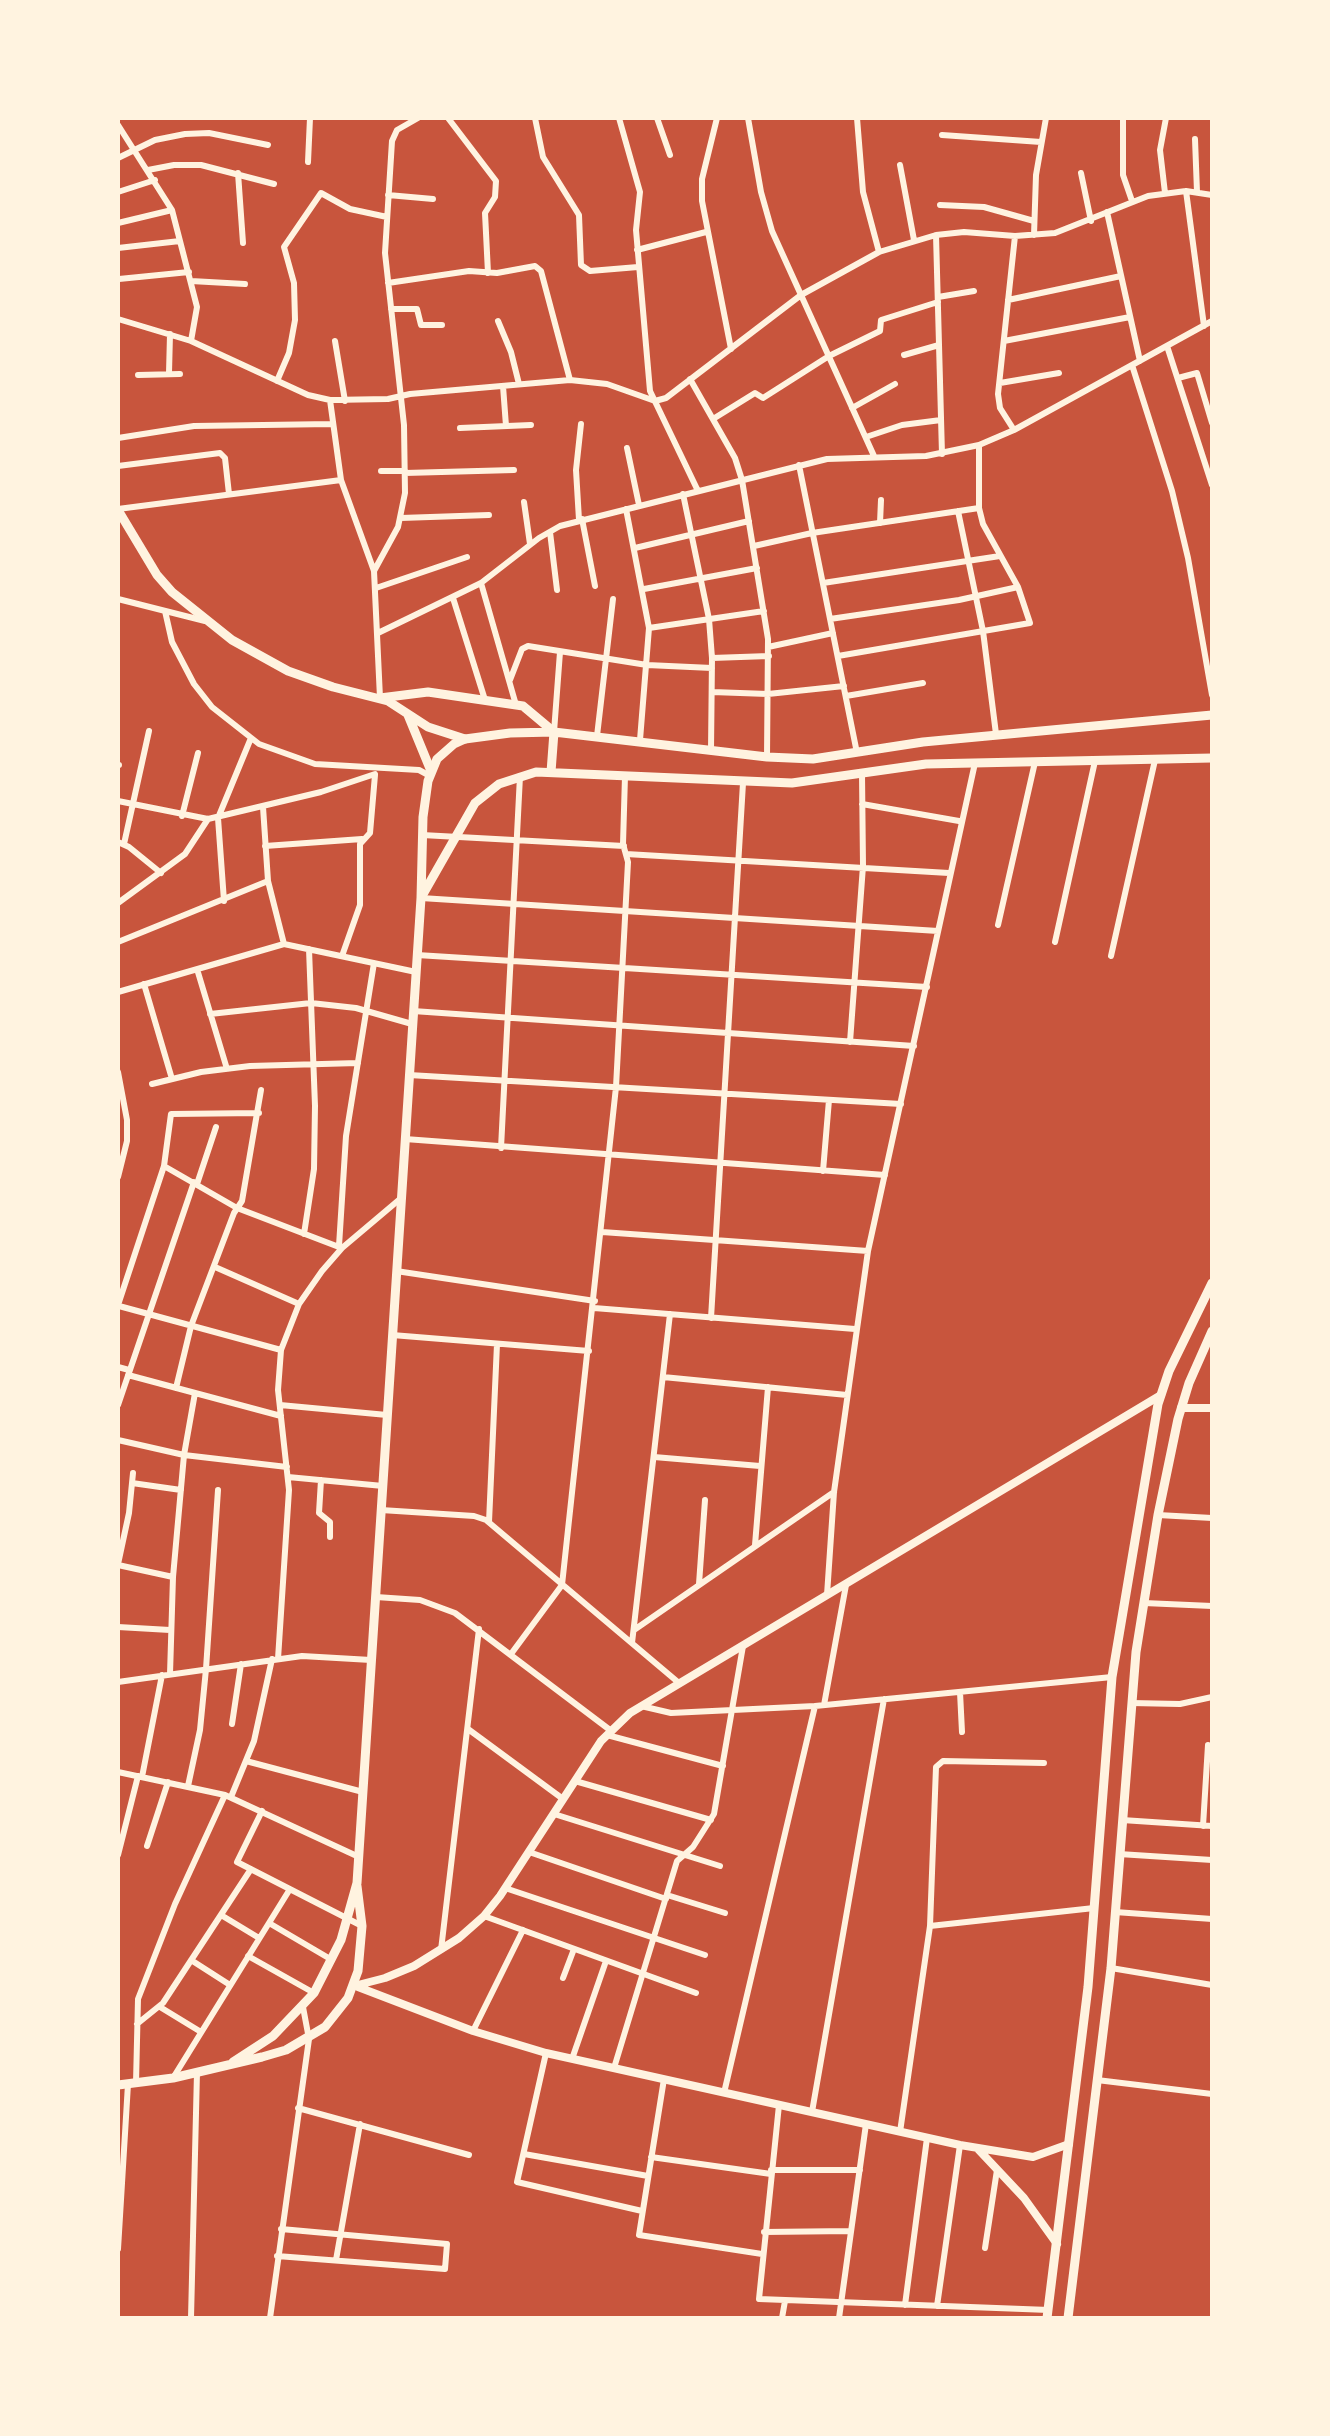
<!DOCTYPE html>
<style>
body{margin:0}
#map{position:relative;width:1330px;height:2436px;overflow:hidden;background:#c8553d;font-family:Mulish,sans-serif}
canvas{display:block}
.frame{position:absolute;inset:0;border:120px solid #fff3e0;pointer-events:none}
</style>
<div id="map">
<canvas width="1330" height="2436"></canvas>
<div class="frame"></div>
</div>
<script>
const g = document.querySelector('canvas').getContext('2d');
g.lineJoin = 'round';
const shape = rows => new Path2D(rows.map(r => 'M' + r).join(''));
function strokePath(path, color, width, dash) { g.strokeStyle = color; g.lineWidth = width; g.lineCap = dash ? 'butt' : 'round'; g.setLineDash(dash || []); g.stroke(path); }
const minor = shape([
 [448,118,496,181,495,197,485,213,488,273],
 [535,118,543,157,579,215,581,265,590,271,638,267],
 [619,118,640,192,636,230,650,391,698,491],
 [657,118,670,155],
 [717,118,702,179,702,201,731,349],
 [748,118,761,192,772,231,874,456],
 [857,118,863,192,879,252],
 [1123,118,1123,175,1132,201],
 [118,125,172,210,197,307,191,341],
 [942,135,1041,142],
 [1195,139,1197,192],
 [118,158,155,140,185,134,209,133,268,145],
 [308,162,310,118],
 [900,165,914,240],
 [148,170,174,165,201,165,274,184],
 [238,173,243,243],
 [1081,173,1091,221],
 [1186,191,1204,326],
 [118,192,155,180],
 [1165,193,1160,150,1166,118],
 [388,195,433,199],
 [940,205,984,207,1034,221],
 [1107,212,1140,361],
 [118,223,172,210],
 [936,235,942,454],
 [1034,235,1036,175,1046,118],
 [118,248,180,241],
 [637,250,706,232],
 [119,279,189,272],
 [191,281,245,284],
 [388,283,469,271,497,273,535,266,541,271,570,380],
 [938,297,974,291],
 [1008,300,1121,276],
 [391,309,417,309,421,325,442,325],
 [118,319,191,341,308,395,330,400,388,399,410,394,570,380,607,384,655,401,666,398,801,295,879,252,936,235,964,232,1015,236,1055,233,1148,196,1186,191,1212,195],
 [498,321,511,352,519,384],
 [335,341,345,401],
 [1004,341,1130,317],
 [1167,346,1212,485],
 [904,355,939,345],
 [1132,365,1172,491,1188,558,1212,695],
 [169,373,170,334],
 [138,375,180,374],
 [1178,378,1197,373,1212,423],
 [690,379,735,458,742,480,768,639,767,757],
 [277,381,289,353,295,320,294,283,284,247,321,193,350,209,387,217],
 [1000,383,1059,373],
 [503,386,506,426],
 [330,400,341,480,374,571,380,698],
 [852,408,895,384],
 [713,419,755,393,763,398,829,356,880,331,881,320,938,302],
 [460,428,531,425],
 [1014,430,1000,408,998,394,1015,236],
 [866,437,902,425,941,420],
 [118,438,194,426,332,424],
 [627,448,639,505],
 [799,465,857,753],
 [118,466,220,453,225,458,229,494],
 [381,471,405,471],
 [405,473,514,470],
 [683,494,709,619,712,658,711,750],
 [524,502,530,544],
 [118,509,341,480],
 [626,509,649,628,640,740],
 [958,511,983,631,996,734],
 [401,518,489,515],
 [582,519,595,586],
 [579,520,576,470,581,424],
 [880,523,881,500],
 [550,532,557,590],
 [754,546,812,533,979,508],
 [635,548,749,521],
 [374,571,398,527,405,493,404,425,385,253,392,141,397,130,418,118],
 [481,583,516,705],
 [823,583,1000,556],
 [376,588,467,557],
 [644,589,757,568],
 [453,598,485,700],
 [118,599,205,621],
 [165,611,172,642,194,684,212,707,259,744,315,764,419,770,430,776],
 [830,619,959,600,1018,587],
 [649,628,764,611],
 [378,633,481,583,539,538,560,526,827,459,926,456,979,445,1014,430,1212,321],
 [768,647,833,633],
 [838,656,1030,623,1018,587,983,524,979,508,979,445],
 [712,658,769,656],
 [510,680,522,649,528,646,647,665,712,668],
 [712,692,768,694,844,686],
 [846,696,923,683],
 [554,732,560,652],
 [597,736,613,599],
 [118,765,119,765],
 [118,801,208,819,321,792,375,774],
 [862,804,959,821],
 [263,807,268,881,284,944],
 [182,816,198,753],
 [422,835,624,846],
 [118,842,129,847,161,873],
 [124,844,149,731],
 [265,846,362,839],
 [626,854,949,873],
 [421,898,938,931],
 [224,901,218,818,251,738],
 [118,903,185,854,208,819],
 [998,925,1035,762],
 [118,942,268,881],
 [1055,942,1095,761],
 [417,955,927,987],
 [342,956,360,905,360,844,370,833,375,775],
 [1111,956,1155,760],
 [197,969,227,1069],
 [144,984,172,1079],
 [118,992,284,944,416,972],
 [413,1011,914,1046],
 [210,1014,311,1003,356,1008,412,1024],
 [850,1042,863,866,862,774],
 [118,1072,127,1120,127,1141,118,1177],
 [409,1075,901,1104],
 [152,1084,201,1072,250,1066,358,1063],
 [405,1139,885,1175],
 [501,1148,520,776],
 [164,1166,237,1208,339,1247],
 [823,1171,829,1100],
 [197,1184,216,1127],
 [602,1232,868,1251],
 [304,1234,314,1169,315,1106,309,949],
 [339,1246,346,1136,374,963],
 [215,1267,299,1304],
 [396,1271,595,1301],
 [118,1305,164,1166,171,1114,259,1113],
 [119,1306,281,1350],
 [594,1308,855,1329],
 [711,1318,743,783],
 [392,1335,589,1351],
 [118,1367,129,1370],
 [128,1375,281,1416],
 [663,1377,847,1395],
 [176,1388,191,1326,234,1213,242,1201,261,1090],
 [118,1405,194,1182],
 [280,1405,387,1415],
 [118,1440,184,1455,287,1467],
 [654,1457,760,1466],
 [288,1477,383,1486],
 [321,1480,319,1513,330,1522,330,1537],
 [132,1483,181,1490],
 [381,1510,474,1516,486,1520,679,1683],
 [1158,1515,1212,1518],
 [489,1522,497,1344],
 [755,1545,768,1387],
 [118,1564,129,1513,133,1473],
 [118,1565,173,1577],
 [699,1584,705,1500],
 [827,1595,834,1492,868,1251,975,763],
 [376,1597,420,1600,455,1613,610,1730],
 [1144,1603,1212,1606],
 [118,1627,170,1630],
 [634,1630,834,1492],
 [632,1643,670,1314],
 [511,1654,562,1585,616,1087,628,862,623,844,625,776],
 [278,1659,289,1490,278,1390,281,1350,299,1304,322,1271,342,1248,400,1199],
 [170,1674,173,1577,184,1455,195,1393],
 [118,1682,302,1656,371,1660],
 [960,1692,962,1732],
 [1131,1703,1180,1704,1212,1697],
 [824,1705,846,1585],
 [641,1706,671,1713,815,1706,1112,1677],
 [232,1724,241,1664],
 [468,1729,563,1799],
 [607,1735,723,1766],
 [246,1761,363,1792],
 [118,1772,225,1795,359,1857],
 [142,1777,162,1675],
 [575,1781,711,1820],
 [188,1786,200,1730,206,1669,218,1490],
 [231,1797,254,1741,272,1659],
 [262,1811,237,1862,362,1926],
 [554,1814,720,1866],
 [1122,1820,1212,1826],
 [1203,1826,1208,1745],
 [147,1846,168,1782],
 [529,1852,666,1899],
 [1119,1854,1212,1860],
 [118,1855,138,1776],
 [505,1888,705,1955],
 [667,1895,725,1913],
 [1115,1912,1212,1919],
 [221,1915,259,1938],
 [484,1916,696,1993],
 [269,1923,332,1960],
 [930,1926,1094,1908],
 [441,1950,479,1629],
 [248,1956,314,1993],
 [191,1960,230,1985],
 [1111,1968,1212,1985],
 [563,1978,574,1949],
 [160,2007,201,2032],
 [137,2024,163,2003,251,1869],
 [473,2031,523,1930],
 [546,2053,517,2182,642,2211],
 [572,2059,606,1961],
 [614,2068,677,1861,693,1847,714,1814,743,1646],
 [173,2078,290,1889],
 [664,2079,639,2235,762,2254],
 [1097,2080,1212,2094],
 [136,2083,138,1999,175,1904,225,1795],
 [724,2093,815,1706],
 [779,2105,759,2299,1049,2310],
 [298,2108,469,2155],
 [812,2112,884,1699],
 [900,2132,930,1926,936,1767,943,1761,1044,1763],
 [524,2154,648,2176],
 [651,2157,771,2174],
 [771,2170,860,2170],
 [764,2232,851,2231],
 [985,2248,997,2170],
 [118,2249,128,2084],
 [277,2256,445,2269,447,2244,281,2229],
 [336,2260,360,2124],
 [905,2305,927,2138],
 [937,2306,960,2145],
 [191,2318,197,2072],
 [270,2318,309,2039,303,2007],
 [782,2318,785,2301],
 [839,2318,866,2124]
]);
const tertiary = shape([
 [1181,1408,1212,1408],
 [354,1986,385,1978,414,1966,459,1938,484,1916,500,1896,601,1741,630,1713,1161,1395],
 [358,1987,473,2031,546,2053,960,2145,1033,2157,1069,2144],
 [977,2148,1024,2198,1057,2244]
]);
const secondary = shape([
 [118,510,157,575,172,592,232,640,288,671,333,687,388,701,428,727,465,739],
 [408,715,431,771],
 [1047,2318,1088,1987,1112,1677,1158,1404,1169,1371,1212,1283],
 [1068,2318,1111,1968,1136,1652,1158,1515,1178,1419,1189,1383,1212,1331]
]);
const primary = shape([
 [380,698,428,692,523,706,554,732,551,772],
 [422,896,475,803,499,784,536,772,792,783,926,764,1212,758],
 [233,2062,273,2036,314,1993,341,1940,357,1883,421,898,423,817,428,781,437,759,454,744,465,739,510,733,554,732,767,757,813,759,923,742,1212,715],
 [118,2085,173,2078,262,2057,286,2050,325,2027,348,1998,358,1971,362,1926,357,1886]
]);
strokePath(minor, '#fff3e0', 6);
strokePath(tertiary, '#fff3e0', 8);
strokePath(secondary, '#fff3e0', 9);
strokePath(primary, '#fff3e0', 9);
</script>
